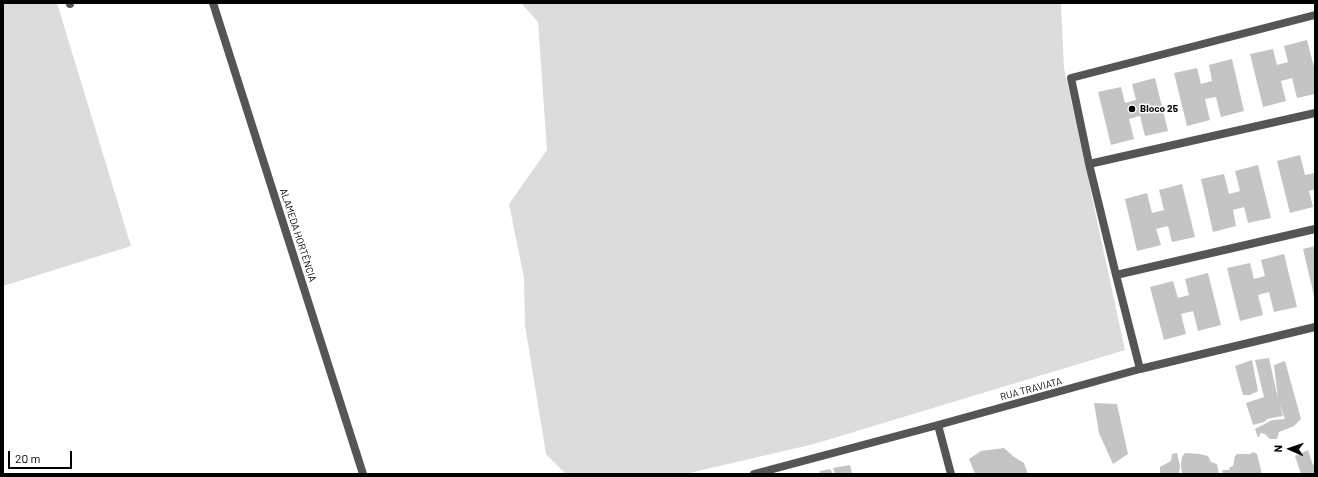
<!DOCTYPE html>
<meta charset="utf-8">
<style>
body{margin:0}
#map{position:relative;width:1318px;height:477px;overflow:hidden;background:#fff;font-family:Barlow,sans-serif}
canvas{display:block}
.frame{position:absolute;inset:0;border:4px solid #000;pointer-events:none}
.north{position:absolute;left:1270px;top:429px;width:40px;height:40px;-webkit-text-stroke:3px #fff;paint-order:stroke;rotate:272deg;font-size:11px;font-weight:700;line-height:16px;text-align:center;color:#000}
.north::after{content:'';display:block;margin:auto;width:14px;height:18px;background:#000;clip-path:polygon(50% 0,100% 100%,50% 72%,0 100%)}
.scale{position:absolute;left:8px;top:451px;width:64px;height:18px;box-sizing:border-box;border:2px solid #000;border-top:0;padding-left:5px;font-size:12px;line-height:14px;white-space:nowrap;color:#000;-webkit-text-stroke:3px #fff;paint-order:stroke}
</style>
<div id="map">
<canvas width="1318" height="477"></canvas>
<div class="frame"></div>
<div class="north">N</div>
<div class="scale">20 m</div>
</div>
<script>
const g = document.querySelector('canvas').getContext('2d');
g.lineJoin = 'round';
function fillPath(path, color) { g.fillStyle = color; g.fill(path, 'evenodd'); }
const shape = rows => new Path2D(rows.map(r => 'M' + r).join(''));
function strokePath(path, color, width, dash) { g.strokeStyle = color; g.lineWidth = width; g.lineCap = dash ? 'butt' : 'round'; g.setLineDash(dash || []); g.stroke(path); }
function label(font, color, halo, rows, align = 'center') {
  g.font = font + ' Barlow,sans-serif'; g.lineWidth = 3; g.setLineDash([]); g.textBaseline = 'middle'; g.strokeStyle = halo; g.fillStyle = color; for (const [text, x, y, turn = 0] of rows) {
    g.save(); g.translate(x, y); g.rotate((+turn || 0) * Math.PI / 180); g.textAlign = isNaN(turn) ? turn : align; if (halo) g.strokeText(text, 0, 0); g.fillText(text, 0, 0); g.restore();
  }
}
const green = shape([
 [3,3,57,3,131,246,3,286],
 [521,3,1061,3,1064,68,1125,350,814,444,685,474,566,474,546,454,525,325,524,278,509,204,547,150,538,22]
]);
const building = shape([
 [1307,40,1315,71,1315,94,1297,98,1292,78,1281,81,1286,101,1263,107,1250,54,1273,49,1277,65,1288,62,1284,46],
 [1232,59,1244,111,1221,117,1216,97,1205,99,1210,120,1187,126,1174,73,1197,68,1201,84,1212,81,1209,65],
 [1155,78,1168,131,1145,136,1140,116,1129,119,1134,139,1111,145,1098,92,1121,87,1125,103,1136,100,1132,84],
 [1300,155,1305,175,1315,173,1315,189,1309,191,1313,207,1290,213,1277,161],
 [1258,165,1271,218,1248,223,1244,207,1233,210,1236,226,1213,232,1201,179,1224,174,1229,194,1240,191,1235,171],
 [1182,184,1195,237,1172,242,1168,226,1156,229,1161,245,1137,251,1125,199,1147,193,1152,213,1164,210,1159,190],
 [1315,246,1315,296,1314,296,1303,249],
 [1284,254,1297,307,1274,312,1269,292,1258,295,1263,315,1240,321,1227,268,1250,263,1254,279,1265,276,1261,260],
 [1208,273,1221,325,1198,331,1193,311,1181,314,1186,334,1164,340,1150,287,1173,281,1178,298,1189,295,1185,279],
 [1269,358,1278,399,1274,365,1285,361,1301,419,1294,426,1279,432,1277,439,1270,439,1265,434,1261,433,1258,438,1255,429,1272,420,1285,419,1279,403,1283,416,1267,419,1264,422,1253,425,1246,403,1264,397,1255,360],
 [1252,360,1258,391,1250,395,1243,395,1235,366],
 [1094,403,1117,404,1128,454,1113,464,1099,433],
 [1004,448,1014,457,1024,463,1028,474,975,474,969,459,981,451],
 [1308,450,1313,465,1315,464,1315,474,1301,474,1295,456],
 [1253,452,1257,454,1262,474,1223,474,1222,470,1229,470,1230,467,1233,466,1235,456,1237,454,1250,454],
 [1177,453,1180,466,1179,474,1160,474,1160,467,1171,461,1172,454],
 [1185,453,1200,454,1208,456,1211,462,1217,464,1219,474,1182,474,1181,466,1182,457],
 [850,465,852,474,835,474,833,468],
 [830,469,833,474,819,474,820,471]
]);
const minor = shape([
 [70,3,70,4],
 [213,3,363,474],
 [1089,164,1315,113],
 [1116,275,1315,229],
 [1140,369,1116,275,1089,164,1071,78,1315,15],
 [938,425,951,474],
 [754,474,938,425,1140,369,1315,327]
]);
const markers = [
 [1132,109,4,"#000"]
];
const poiNames = [
 ["Bloco 25",1140,109]
];
const streetNames = [
 ["ALAMEDA HORTÊNCIA",298,235,72],
 ["RUA TRAVIATA",1031,389,-15]
];
fillPath(green, '#dcdcdc');
fillPath(building, '#c4c4c4');
strokePath(minor, '#555', 8);
for (const [x, y, r, color] of markers) { const dot = new Path2D(); dot.arc(x, y, r, 0, 2 * Math.PI); g.fillStyle = color; g.fill(dot); strokePath(dot, '#fff', 1.5); }
label('bold 10px', '#000', '#fff', poiNames, 'left');
label('10px', '#000', '#fff', streetNames);
</script>
